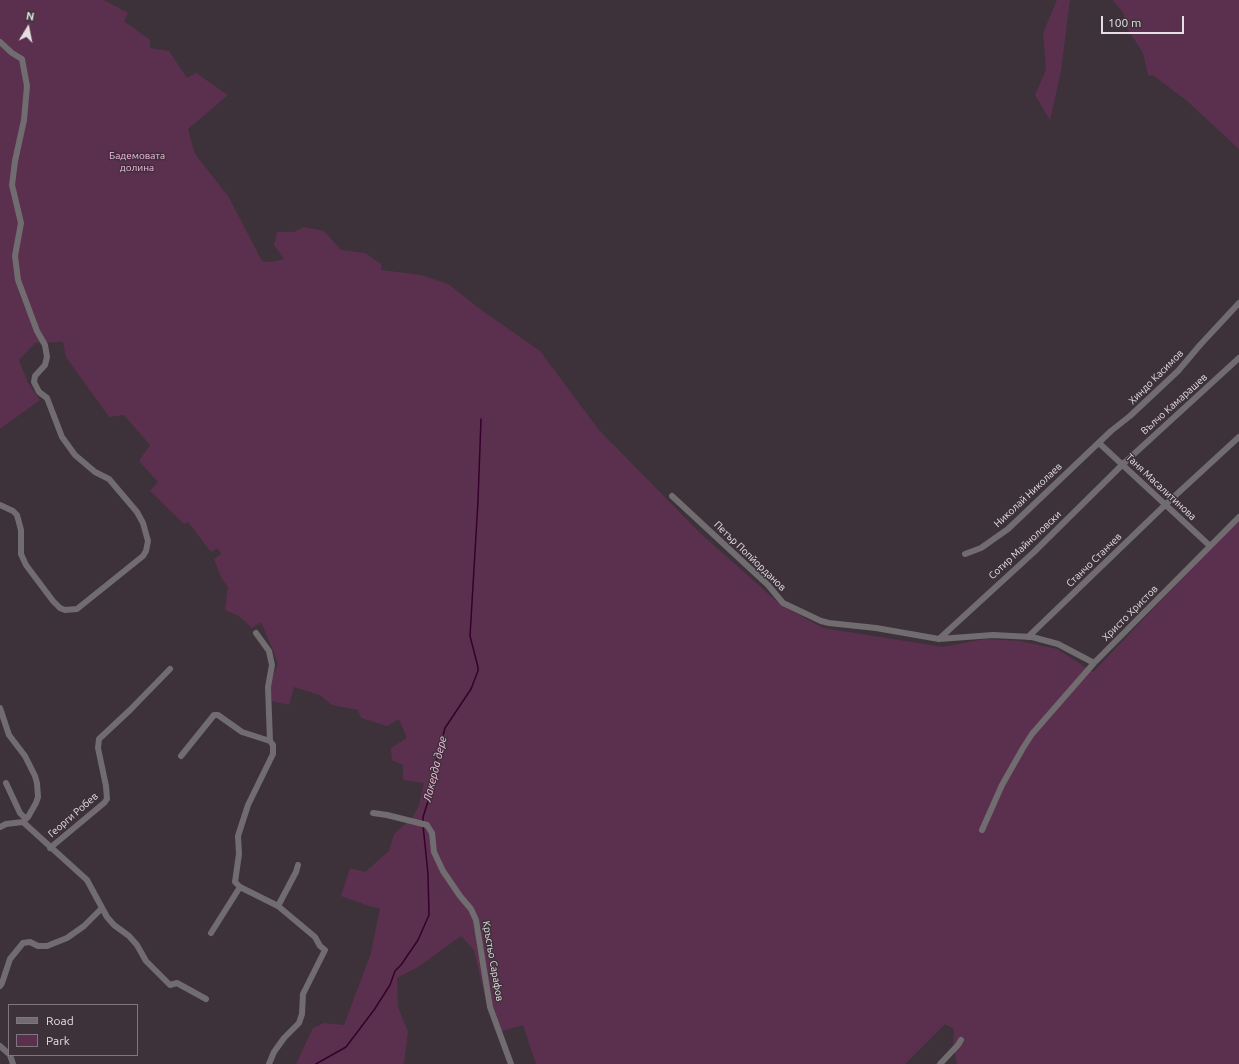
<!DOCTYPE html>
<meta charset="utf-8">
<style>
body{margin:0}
#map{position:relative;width:1239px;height:1064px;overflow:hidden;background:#3d3239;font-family:Ubuntu,sans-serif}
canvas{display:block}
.legend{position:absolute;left:8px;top:1004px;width:130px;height:52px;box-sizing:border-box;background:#3d3239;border:1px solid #80777d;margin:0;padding:5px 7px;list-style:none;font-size:12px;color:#e5dee3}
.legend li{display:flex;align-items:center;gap:8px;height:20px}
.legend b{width:20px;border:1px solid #80777d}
.north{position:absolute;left:8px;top:8px;width:40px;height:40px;-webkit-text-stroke:3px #3d3239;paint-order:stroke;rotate:10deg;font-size:11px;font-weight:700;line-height:16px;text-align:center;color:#e5dee3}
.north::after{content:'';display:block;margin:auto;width:14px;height:18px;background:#e5dee3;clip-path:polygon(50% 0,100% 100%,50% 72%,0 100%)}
.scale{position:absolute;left:1101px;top:16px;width:83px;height:18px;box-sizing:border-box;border:2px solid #e5dee3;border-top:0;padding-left:5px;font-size:12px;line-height:14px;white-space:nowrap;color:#e5dee3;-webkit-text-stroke:3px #3d3239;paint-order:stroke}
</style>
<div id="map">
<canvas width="1239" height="1064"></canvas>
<ul class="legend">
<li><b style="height:5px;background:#716c6f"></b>Road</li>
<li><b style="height:11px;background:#5b304f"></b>Park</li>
</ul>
<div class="north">N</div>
<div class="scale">100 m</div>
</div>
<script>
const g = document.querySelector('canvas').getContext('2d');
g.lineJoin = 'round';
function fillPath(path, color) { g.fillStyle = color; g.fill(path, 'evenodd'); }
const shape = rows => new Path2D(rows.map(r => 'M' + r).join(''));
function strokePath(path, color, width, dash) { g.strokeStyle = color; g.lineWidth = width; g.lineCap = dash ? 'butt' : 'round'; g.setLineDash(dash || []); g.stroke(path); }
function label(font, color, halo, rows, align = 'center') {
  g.font = font + ' Ubuntu,sans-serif'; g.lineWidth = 3; g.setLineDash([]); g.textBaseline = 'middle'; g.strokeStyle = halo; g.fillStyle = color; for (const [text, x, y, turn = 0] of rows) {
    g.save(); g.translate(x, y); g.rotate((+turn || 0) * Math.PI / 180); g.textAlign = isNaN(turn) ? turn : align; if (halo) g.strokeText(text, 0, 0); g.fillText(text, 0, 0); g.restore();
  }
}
const green = shape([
 [0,0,104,0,128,13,124,21,150,40,150,48,169,51,187,78,196,73,228,95,188,129,195,154,228,196,262,261,272,262,284,259,274,245,277,232,294,232,304,227,324,231,341,250,365,253,381,264,381,270,421,275,448,284,480,309,540,351,599,430,700,533,781,605,823,628,943,647,985,639,1020,641,1057,649,1093,672,1239,519,1239,1064,957,1064,953,1046,954,1029,945,1024,905,1064,536,1064,523,1025,496,1033,485,997,474,950,461,936,418,967,397,978,398,1007,408,1032,404,1064,296,1064,313,1028,324,1023,344,1025,371,953,380,908,372,907,341,896,350,868,365,872,389,851,394,834,413,817,419,805,424,783,403,780,403,765,392,760,391,748,407,738,399,719,387,726,361,718,358,710,332,705,320,695,294,687,289,705,272,701,270,684,278,664,272,648,261,622,252,628,239,616,225,610,228,587,221,577,214,559,221,554,218,548,211,552,188,522,184,524,150,491,158,482,139,461,150,445,124,415,109,417,66,357,63,342,35,343,19,360,28,383,40,400,0,429],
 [1057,0,1070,0,1061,71,1050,120,1035,95,1046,70,1043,33],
 [1113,0,1239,0,1239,149,1186,100,1154,76,1148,75,1143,53,1125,25,1124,14]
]);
const stream = shape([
 [423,822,423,817,431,792,435,765,445,728,471,689,478,671,478,667,470,636,478,501,481,419],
 [316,1064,346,1047,374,1010,390,985,395,971,401,965,418,940,429,915,428,874,423,825]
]);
const street = shape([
 [0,42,12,53,22,59,27,86,24,120,15,161,12,185,21,223,15,256,18,280,37,331,45,345,47,357,45,365,35,376,34,382,39,392,47,398,62,437,75,455,95,472,109,479,137,512,143,523,148,541,146,551,143,556,77,609,65,610,60,608,53,601,26,565,21,554,21,530,17,515,13,511,0,505],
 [1099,443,1210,546],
 [672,496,768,585,783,603,821,621,829,623,876,628,939,639,993,635,1032,637,1058,644,1094,663],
 [965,554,981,548,1008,529,1111,431,1130,416,1178,371,1200,345,1239,303],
 [256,633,269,651,272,665,268,687,270,741,273,745,273,754,248,805,238,836,239,854,235,882,240,887,278,906,315,937,320,946,325,950,303,994,302,1014,299,1023,284,1038,274,1052,269,1064],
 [1028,637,1165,505,1239,437],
 [939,639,1034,552,1122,465,1239,358],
 [0,708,9,735,25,756,35,776,37,783,38,797,36,803,28,817,23,822,87,880,107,917,114,925,129,936,137,945,146,961,170,985,177,983,206,999],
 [181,756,214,715,218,715,242,732,270,741],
 [6,783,20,813,26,819],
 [373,813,387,815,427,825,432,833,434,852,443,871,460,896,471,909,476,920,490,1007,511,1064],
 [0,827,6,824,23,822],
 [982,830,1002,785,1023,748,1032,734,1094,663,1239,517],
 [50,848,104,803,107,799,106,786,98,748,99,739,130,710,170,669],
 [278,906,296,872,298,865],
 [211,933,240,887],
 [0,986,2,983,10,959,23,943,30,942,38,946,47,946,67,938,84,926,102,908],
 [0,1046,9,1054],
 [10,1055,13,1064],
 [940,1064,958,1045,961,1040]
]);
const parkNames = [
 ["Бадемовата",137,156],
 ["долина",137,168]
];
const streetNames = [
 ["Хиндо Касимов",1156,377,-45],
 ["Вълчо Камарашев",1174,404,-42],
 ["Таня Масалитинова",1161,487,43],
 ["Николай Николаев",1028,495,-43],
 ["Сотир Майноловски",1025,545,-43],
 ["Петър Попйорданов",750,556,44],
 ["Станчо Станчев",1094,560,-44],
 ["Христо Христов",1130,613,-45],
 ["Георги Робев",73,815,-41],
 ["Кръстьо Сарафов",493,961,80]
];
const waterNames = [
 ["Лакерда дере",435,769,-76]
];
fillPath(green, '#5b304f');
strokePath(stream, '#36002a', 1.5);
strokePath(street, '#716c6f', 6);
label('10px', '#fbbce7', '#3d3239', parkNames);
label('10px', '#e5dee3', '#3d3239', streetNames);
label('italic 11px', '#f8b9e4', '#3d3239', waterNames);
</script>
